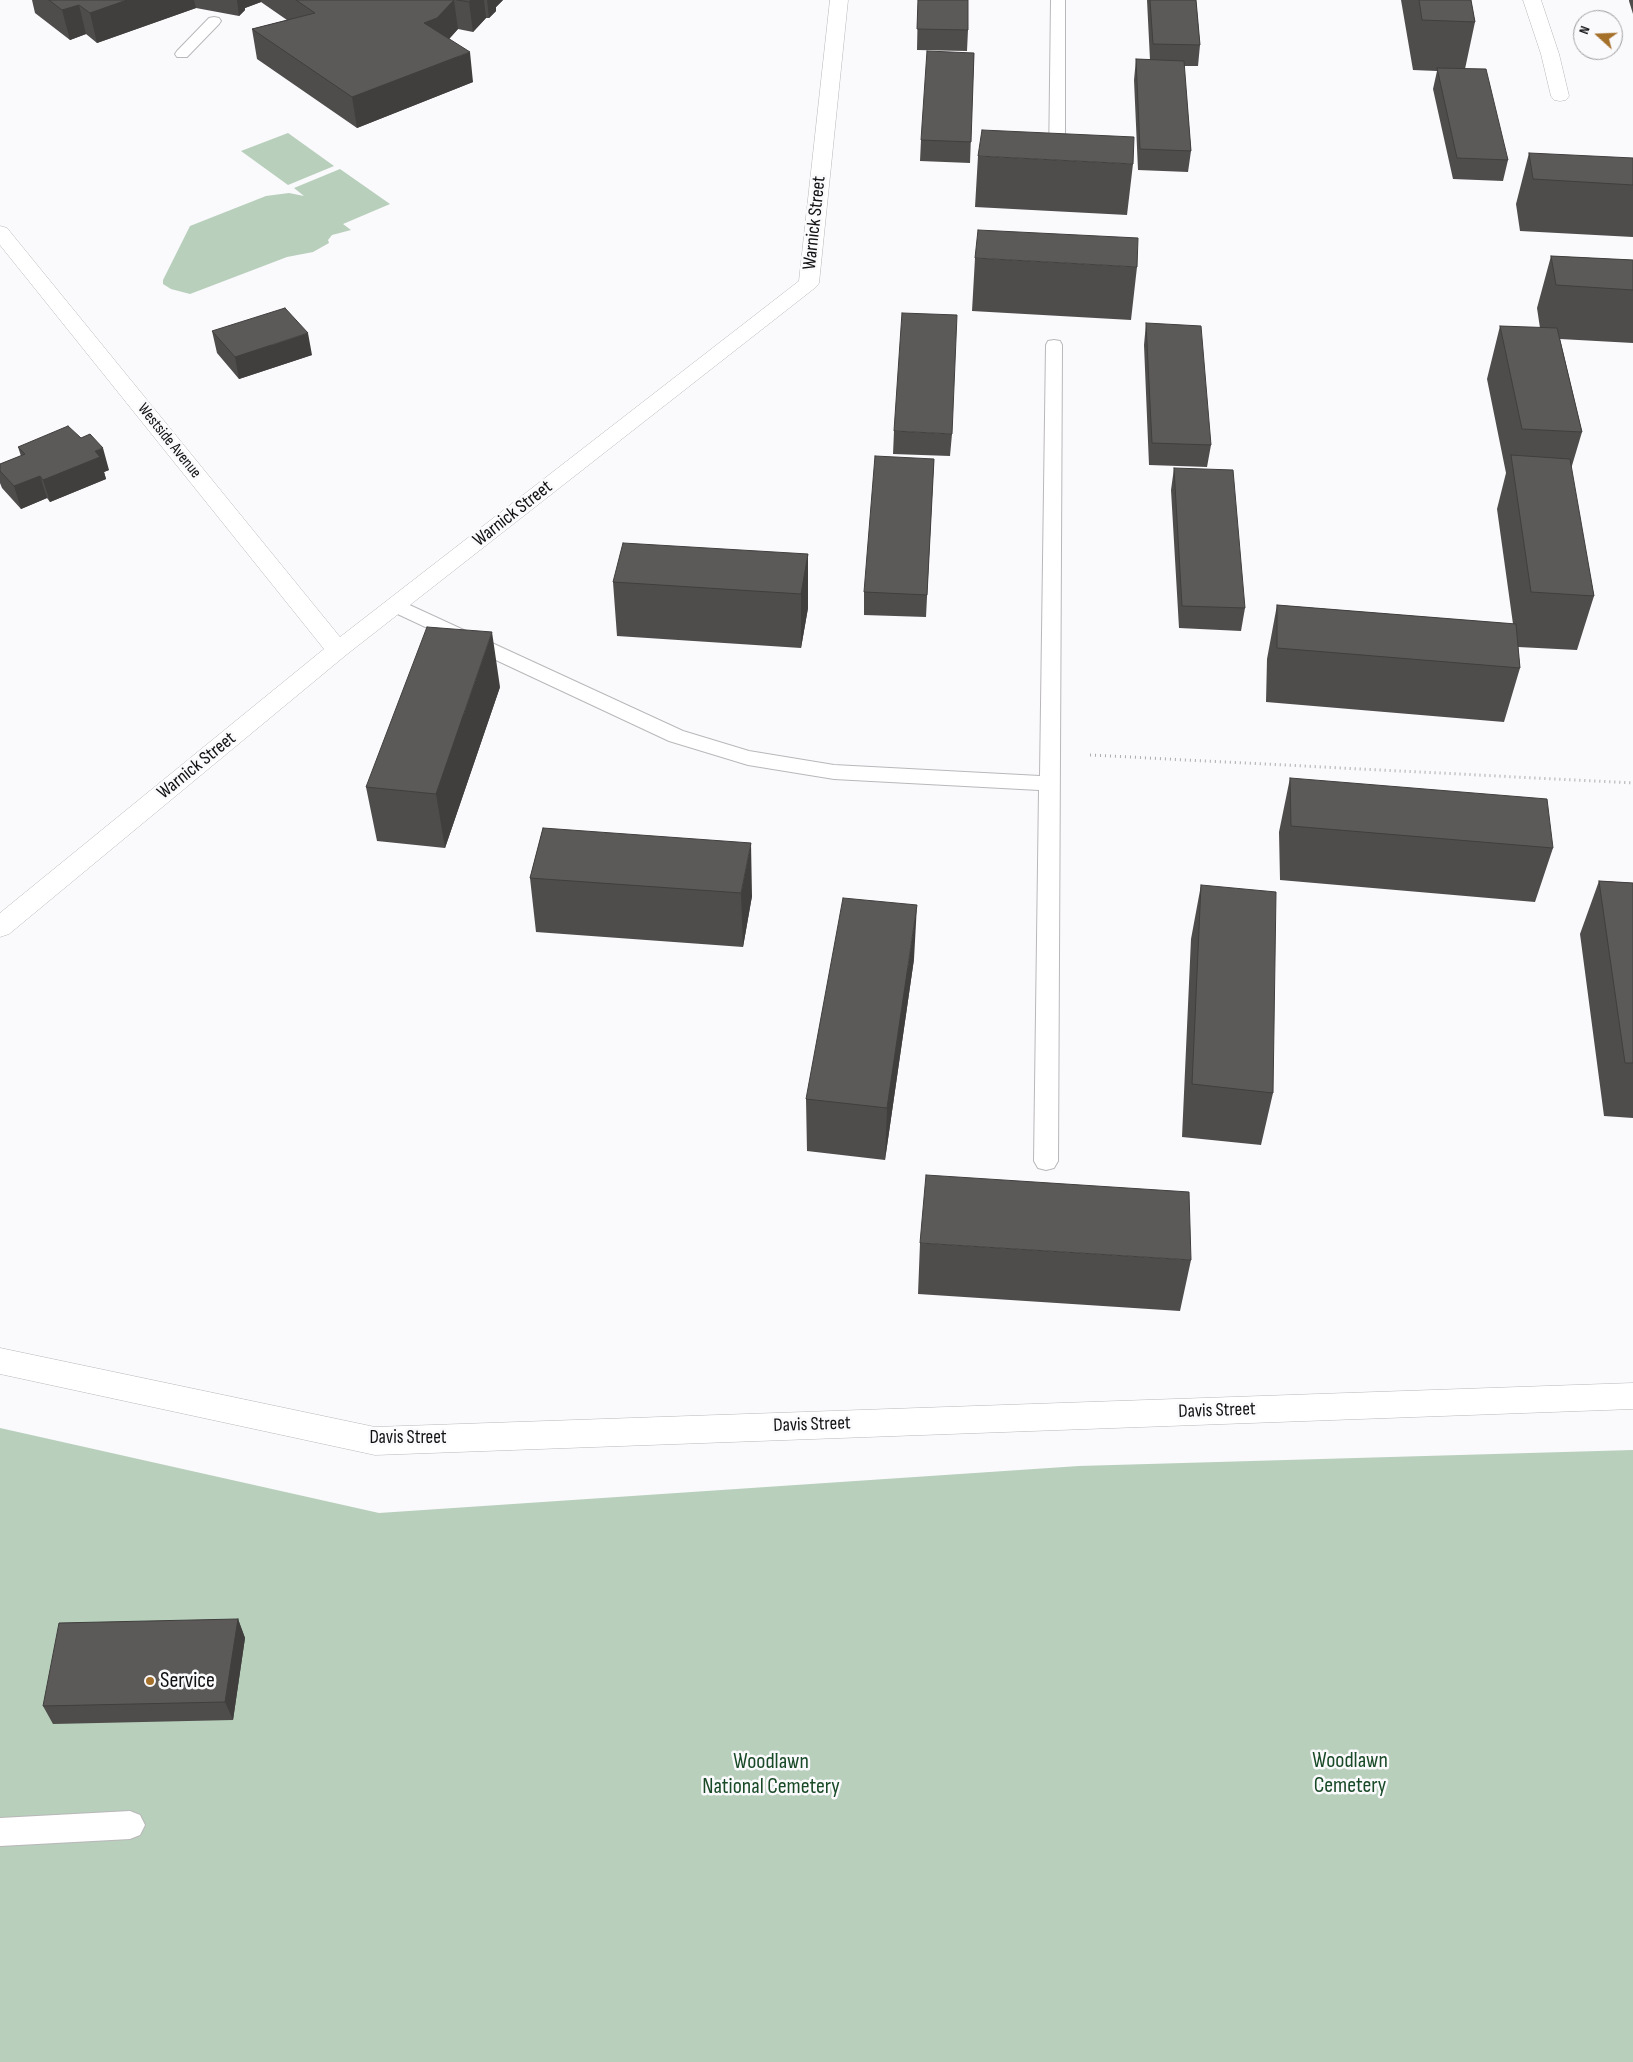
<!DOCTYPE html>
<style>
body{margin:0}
#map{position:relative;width:1633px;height:2062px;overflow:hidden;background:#faf9fc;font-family:"Sofia Sans Condensed",sans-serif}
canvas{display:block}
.north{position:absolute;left:1573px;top:10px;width:50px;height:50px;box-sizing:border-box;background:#faf9fc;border:1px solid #9d9c9e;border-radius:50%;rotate:290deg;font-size:14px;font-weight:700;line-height:20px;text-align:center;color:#111011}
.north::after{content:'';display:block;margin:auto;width:18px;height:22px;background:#a57029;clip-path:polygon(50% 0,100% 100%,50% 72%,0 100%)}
</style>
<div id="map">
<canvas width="1633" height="2062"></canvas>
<div class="north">N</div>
</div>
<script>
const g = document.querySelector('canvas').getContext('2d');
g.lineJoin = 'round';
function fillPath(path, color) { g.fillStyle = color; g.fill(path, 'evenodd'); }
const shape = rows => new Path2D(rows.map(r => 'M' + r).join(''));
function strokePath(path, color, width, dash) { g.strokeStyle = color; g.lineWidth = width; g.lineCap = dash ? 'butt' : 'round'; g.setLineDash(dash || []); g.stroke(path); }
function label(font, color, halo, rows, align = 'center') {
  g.font = font + ' "Sofia Sans Condensed",sans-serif'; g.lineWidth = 5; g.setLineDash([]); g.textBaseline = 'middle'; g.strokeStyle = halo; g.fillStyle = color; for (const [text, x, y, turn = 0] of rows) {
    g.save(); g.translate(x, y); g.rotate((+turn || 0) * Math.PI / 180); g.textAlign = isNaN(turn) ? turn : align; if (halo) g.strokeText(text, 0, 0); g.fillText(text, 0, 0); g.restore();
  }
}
const green = shape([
 [288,133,334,166,288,185,241,151],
 [340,169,390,204,343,224,351,230,332,235,328,240,329,243,313,252,287,257,190,294,171,289,163,284,163,280,190,226,266,196,289,193,304,196,294,188],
 [0,1428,379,1513,1079,1466,1633,1450,1633,2062,0,2062]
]);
const path = shape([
 [1090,755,1633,783]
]);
const lane = shape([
 [1051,0,1065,0,1065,163,1062,166,1057,168,1052,166,1049,163,1051,0],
 [214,17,219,18,221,21,219,24,187,57,177,57,175,54,177,51,209,18,214,17],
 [1054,340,1060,341,1062,345,1058,1161,1054,1168,1046,1170,1038,1168,1034,1161,1039,790,834,779,748,765,669,741,389,610,387,606,389,602,396,600,403,602,683,731,749,751,834,765,1040,776,1046,345,1048,341,1054,340],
 [130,1811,140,1815,145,1825,140,1835,130,1839,0,1846,0,1818,130,1811]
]);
const street = shape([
 [830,0,848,0,819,283,816,287,346,655,9,934,0,937,0,913,324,649,0,245,0,226,7,228,340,637,799,281,830,0],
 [1523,0,1541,0,1559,54,1569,96,1566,100,1560,101,1554,100,1551,96,1541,54,1523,0]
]);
const secondary = shape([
 [0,1348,375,1427,1633,1383,1633,1409,375,1455,0,1374,0,1348]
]);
const wall = shape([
 [32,0,503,0,496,7,496,11,489,18,486,18,473,32,458,29,449,39,473,82,357,128,257,59,252,29,287,20,261,2,245,8,245,10,239,16,196,8,97,43,86,34,70,40,35,13],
 [918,0,968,30,967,51,917,50],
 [1147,0,1196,0,1200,45,1198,66,1184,66,1191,151,1188,172,1138,170,1134,80,1136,59,1150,60],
 [1401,0,1471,0,1475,22,1465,69,1508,160,1503,181,1453,179,1433,89,1437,71,1413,70],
 [1629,0,1633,0,1633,14,1629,1],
 [974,53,970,163,920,161,921,140],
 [1529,153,1633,185,1633,237,1520,231,1516,204],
 [978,156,1133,164,1127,215,975,207],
 [1551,256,1633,260,1633,343,1560,339,1582,432,1571,469,1594,596,1577,650,1518,647,1520,668,1504,722,1266,702,1267,659,1277,605,1513,624,1497,509,1506,473,1487,379,1500,326,1540,328,1537,308],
 [975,258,1137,267,1131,320,972,311],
 [1146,323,1211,445,1207,467,1149,465,1144,345],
 [212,331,312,355,239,379,217,353],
 [894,431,952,434,950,456,893,454],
 [18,447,109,470,104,472,106,479,50,502,47,498,21,509,2,488,0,483,0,464,21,456],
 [934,459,926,617,864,615,864,592],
 [1174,468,1245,608,1241,631,1179,628,1171,490],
 [808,554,808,608,801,648,617,636,613,582],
 [500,687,445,848,377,841,366,787],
 [1290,778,1553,848,1535,902,1280,880,1279,832],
 [543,828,752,896,743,947,536,932,530,878],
 [1599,881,1633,883,1633,1118,1604,1116,1580,934],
 [1201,885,1273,1093,1261,1145,1182,1137,1191,939],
 [914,959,885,1160,807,1151,806,1099],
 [920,1243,1191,1260,1180,1311,918,1294],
 [238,1619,245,1638,233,1720,53,1724,43,1706]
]);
const shadedWall = shape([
 [127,0,194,0,196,8,97,43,90,13],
 [237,0,261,0,261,2,245,8,245,10,239,16],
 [454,0,458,29,441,48,424,23],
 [471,0,484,0,486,18,473,32,469,2],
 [487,0,503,0,496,7,496,11,489,18],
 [79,5,86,34,70,40,62,10],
 [470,52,473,82,357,128,352,97],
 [308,333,312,355,239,379,235,357],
 [103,448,109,470,104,472,106,479,50,502,43,480,95,451],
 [40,476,47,498,21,509,14,486],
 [808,554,808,608,801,648,801,594],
 [492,632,500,687,445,848,436,794],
 [751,843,752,896,743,947,741,893],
 [917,905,914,959,885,1160,887,1108],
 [238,1619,245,1638,233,1720,225,1702]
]);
const building = shape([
 [49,0,127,0,90,13,79,5,62,10,49,0],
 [296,0,454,0,437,18,424,23,470,52,352,97,252,29,315,13,296,0],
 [457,0,471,0,469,2,457,0],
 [918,0,968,0,968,30,917,29,918,0],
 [1150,0,1196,0,1200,45,1153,44,1150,0],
 [1419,0,1471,0,1475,22,1422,20,1419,0],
 [927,51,974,53,971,142,921,140,927,51],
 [1136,59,1184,61,1191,151,1140,149,1136,59],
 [1437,68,1486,69,1508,160,1457,158,1437,68],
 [982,130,1134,137,1133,164,978,156,982,130],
 [1529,153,1633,158,1633,185,1533,179,1529,153],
 [978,230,1138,238,1137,267,975,258,978,230],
 [1551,256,1633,260,1633,290,1556,285,1551,256],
 [285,308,308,333,235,357,212,331,285,308],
 [902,313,957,315,952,434,894,431,902,313],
 [1146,323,1201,326,1211,445,1152,443,1146,323],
 [1500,326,1557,328,1582,432,1522,429,1500,326],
 [68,426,81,438,90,434,103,448,95,451,100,457,43,480,40,476,14,486,0,471,0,464,25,454,18,447,68,426],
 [1511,455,1570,459,1594,596,1531,592,1511,455],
 [875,456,934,459,927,595,864,592,875,456],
 [1174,468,1233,470,1245,608,1182,606,1174,468],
 [623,543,808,554,801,594,613,582,623,543],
 [1277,605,1516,624,1520,668,1277,648,1277,605],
 [427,627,492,632,436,794,366,787,427,627],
 [1290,778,1547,799,1553,848,1291,826,1290,778],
 [543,828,751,843,741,893,530,878,543,828],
 [1599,881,1633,883,1633,1063,1625,1063,1599,881],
 [1201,885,1276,892,1273,1093,1192,1084,1201,885],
 [843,898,917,905,887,1108,806,1099,843,898],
 [926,1175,1189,1192,1191,1260,920,1243,926,1175],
 [238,1619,225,1702,43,1706,59,1623,238,1619]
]);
const markers = [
 [150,1681,5,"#a57029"]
];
const farStreetnames = [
 ["Westside Avenue",169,441,51]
];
const streetNames = [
 ["Warnick Street",815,223,-84],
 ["Warnick Street",513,514,-38],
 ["Warnick Street",197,766,-39],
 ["Davis Street",1217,1411,-2],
 ["Davis Street",812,1425,-2],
 ["Davis Street",408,1438]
];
const nearPoinames = [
 ["Service",160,1681]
];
const nearParknames = [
 ["Woodlawn",1350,1761],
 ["Cemetery",1350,1786],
 ["Woodlawn",771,1762],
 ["National Cemetery",771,1787]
];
fillPath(green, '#b7cfbb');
strokePath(lane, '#b9b7ba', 2);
strokePath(street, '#b9b7ba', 1);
strokePath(secondary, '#b9b7ba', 1);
strokePath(path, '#abaaac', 3, [1, 4]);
fillPath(lane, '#fff');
fillPath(street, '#fff');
fillPath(secondary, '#fff');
fillPath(wall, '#4f4d4c');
fillPath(shadedWall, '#403f3e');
fillPath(building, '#5c5a58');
strokePath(building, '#403f3e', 1);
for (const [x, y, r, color] of markers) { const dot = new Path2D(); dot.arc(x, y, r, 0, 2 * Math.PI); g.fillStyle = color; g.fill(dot); strokePath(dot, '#faf9fc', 2); }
label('16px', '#111011', '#faf9fc', farStreetnames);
label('19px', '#111011', '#faf9fc', streetNames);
label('22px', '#111011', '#faf9fc', nearPoinames, 'left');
label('22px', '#194a27', '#faf9fc', nearParknames);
</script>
